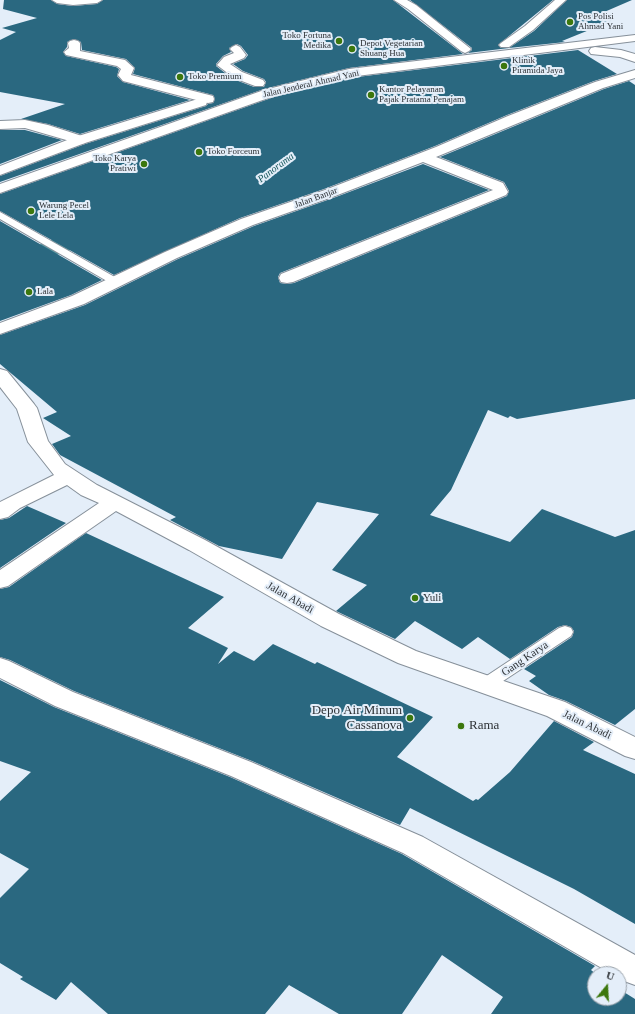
<!DOCTYPE html>
<style>
body{margin:0}
#map{position:relative;width:635px;height:1014px;overflow:hidden;background:#e4eef9;font-family:Georgia,serif}
canvas{display:block}
.north{position:absolute;left:587px;top:966px;width:40px;height:40px;box-sizing:border-box;background:#e4eef9;border:1px solid #9ba3ab;border-radius:50%;rotate:18deg;font-size:11px;font-weight:700;line-height:16px;text-align:center;color:#2e3236}
.north::after{content:'';display:block;margin:auto;width:14px;height:18px;background:#3c770d;clip-path:polygon(50% 0,100% 100%,50% 72%,0 100%)}
</style>
<div id="map">
<canvas width="635" height="1014"></canvas>
<div class="north">U</div>
</div>
<script>
const g = document.querySelector('canvas').getContext('2d');
g.lineJoin = 'round';
const shape = rows => new Path2D(rows.map(r => 'M' + r).join(''));
function fillPath(path, color) { g.fillStyle = color; g.fill(path, 'evenodd'); }
function strokePath(path, color, width, dash) { g.strokeStyle = color; g.lineWidth = width; g.lineCap = dash ? 'butt' : 'round'; g.setLineDash(dash || []); g.stroke(path); }
function label(font, color, halo, rows, align = 'center') {
  g.font = font + ' Georgia,serif'; g.lineWidth = 4; g.setLineDash([]); g.textBaseline = 'middle'; g.strokeStyle = halo; g.fillStyle = color; for (const [text, x, y, turn = 0] of rows) {
    g.save(); g.translate(x, y); g.rotate((+turn || 0) * Math.PI / 180); g.textAlign = isNaN(turn) ? turn : align; if (halo) g.strokeText(text, 0, 0); g.fillText(text, 0, 0); g.restore();
  }
}
const canal = shape([
 [102,215,111,217,114,222,111,227,84,245,0,276,0,259,66,235,93,217,102,215]
]);
const building = shape([
 [4,0,51,0,57,4,73,6,97,4,103,0,393,0,463,54,349,68,264,89,0,182,0,176,85,144,206,106,208,104,213,103,215,99,213,95,133,74,135,68,126,59,82,50,81,42,74,39,67,42,67,47,63,52,66,56,116,67,119,69,117,76,123,82,190,100,80,134,48,124,21,119,65,104,0,92,0,40,16,32,2,28,37,18,3,9],
 [237,44,241,46,248,55,245,59,233,64,243,71,264,79,266,82,264,87,254,87,233,79,216,66,216,64,223,56,231,52,229,48],
 [410,0,553,0,498,45,501,48,509,48,468,53,472,50,472,48],
 [567,0,632,0,595,16,614,20,562,41,565,42,509,48,534,31],
 [578,50,617,74,594,81,507,115,435,146,324,189,240,218,114,275,0,211,0,194,274,97,349,78],
 [629,81,635,85,635,399,517,419,510,416,508,418,488,410,451,490,430,515,510,542,542,509,615,537,635,530,635,709,615,725,566,701,549,695,529,681,536,676,524,669,572,637,574,631,571,627,565,625,558,627,510,659,478,637,462,649,415,621,395,639,336,611,367,585,332,570,379,514,317,502,282,559,219,546,170,520,176,517,60,455,52,444,71,436,43,418,57,412,0,364,0,335,85,305,178,259,254,226,336,197,423,164,489,190,280,273,278,277,280,283,287,284,294,283,507,196,509,191,504,182,440,157,604,89],
 [0,130,25,130,62,140,0,164],
 [0,221,102,280,71,295,0,321],
 [27,506,66,523,0,568,0,520,9,518],
 [86,533,224,597,188,628,228,648,218,664,234,651,254,661,273,644,315,664,317,662,433,717,397,757,473,801,476,799,478,800,510,772,554,721,594,742,583,750,635,774,635,924,574,889,410,808,400,825,252,761,74,691,10,660,0,657,0,589,9,587],
 [0,680,54,707,230,777,402,854,595,966,591,970,596,974,595,998,619,998,619,989,635,999,635,1014,491,1014,503,997,442,955,402,1014,339,1014,289,985,265,1014,108,1014,71,982,56,1000,20,979,23,977,0,963,0,898,29,869,0,853,0,801,31,772,0,761]
]);
const service = shape([
 [0,212,120,280,122,282,120,284,116,285,112,284,0,219,0,212],
 [565,626,571,628,573,632,571,636,491,689,485,691,479,689,476,685,479,681,559,628,565,626]
]);
const minor = shape([
 [52,0,102,0,97,3,73,5,57,3,52,0],
 [394,0,407,0,416,5,471,49,469,51,465,53,461,51,408,9,394,0],
 [555,0,566,0,533,30,509,47,501,47,499,45,501,43,525,26,555,0],
 [74,40,78,41,80,43,80,51,125,60,134,68,131,75,213,96,214,99,213,102,208,103,123,81,118,75,121,69,117,66,66,55,64,52,69,48,68,43,70,41,74,40],
 [236,45,240,47,246,55,244,58,230,64,242,72,263,80,265,83,263,86,255,86,234,78,217,65,224,57,234,53,230,49,232,47,236,45],
 [635,70,635,78,603,88,436,157,503,183,508,192,506,195,293,282,287,283,281,282,279,278,281,274,493,190,423,162,335,196,253,225,177,258,84,304,0,334,0,323,72,296,165,252,241,219,325,190,436,147,508,116,595,82,635,70],
 [25,120,48,125,85,137,87,140,85,143,80,144,25,128,0,129,0,121,25,120],
 [0,369,7,371,34,404,37,408,48,441,65,464,97,485,205,540,339,614,416,651,565,702,635,737,635,759,625,756,547,716,398,663,321,626,189,550,116,511,8,586,0,588,0,570,99,503,81,495,67,485,20,508,8,517,0,519,0,502,54,475,28,442,17,409,0,387,0,369],
 [0,658,9,661,73,692,251,762,423,837,635,955,635,985,624,981,619,978,619,974,612,974,403,853,231,776,55,706,0,678,0,658]
]);
const secondary = shape([
 [635,35,635,41,349,77,274,96,0,193,0,184,264,90,349,69,635,35],
 [595,47,621,50,635,54,635,62,620,57,591,54,589,51,591,48,595,47],
 [201,98,206,99,207,102,206,105,85,143,0,175,0,166,75,137,201,98]
]);
const markers = [
 [570,22,4,"#3c770d"],
 [339,41,4,"#3c770d"],
 [352,49,4,"#3c770d"],
 [504,66,4,"#3c770d"],
 [180,77,4,"#3c770d"],
 [371,95,4,"#3c770d"],
 [199,152,4,"#3c770d"],
 [144,164,4,"#3c770d"],
 [31,211,4,"#3c770d"],
 [29,292,4,"#3c770d"],
 [415,598,4,"#3c770d"],
 [410,718,4,"#3c770d"],
 [461,726,4,"#3c770d"]
];
const farPoinames = [
 ["Pos Polisi",578,17],
 ["Ahmad Yani",578,27],
 ["Toko Fortuna",331,36,"right"],
 ["Medika",331,46,"right"],
 ["Depot Vegetarian",360,44],
 ["Shuang Hua",360,54],
 ["Klinik",512,61],
 ["Piramida Jaya",512,71],
 ["Toko Premium",188,77],
 ["Kantor Pelayanan",379,90],
 ["Pajak Pratama Penajam",379,100],
 ["Toko Forceum",207,152],
 ["Toko Karya",136,159,"right"],
 ["Pratiwi",136,169,"right"],
 ["Warung Pecel",39,206],
 ["Lele Lela",39,216],
 ["Lala",37,292]
];
const farStreetnames = [
 ["Jalan Jenderal Ahmad Yani",311,84,-13],
 ["Jalan Banjar",316,198,-20]
];
const farWaternames = [
 ["Panorama",276,168,-37]
];
const streetNames = [
 ["Jalan Abadi",290,598,30],
 ["Gang Karya",525,659,-34],
 ["Jalan Abadi",587,725,26]
];
const poiNames = [
 ["Yuli",423,598]
];
const nearPoinames = [
 ["Depo Air Minum",402,711],
 ["Cassanova",402,726],
 ["Rama",469,726,"left"]
];
fillPath(canal, '#529ca3');
fillPath(building, '#2a6880');
strokePath(service, '#86909a', 2);
strokePath(minor, '#86909a', 2);
strokePath(secondary, '#86909a', 2);
fillPath(service, '#fff');
fillPath(minor, '#fff');
fillPath(secondary, '#fff');
for (const [x, y, r, color] of markers) { const dot = new Path2D(); dot.arc(x, y, r, 0, 2 * Math.PI); g.fillStyle = color; g.fill(dot); strokePath(dot, '#e4eef9', 1.5); }
label('9px', '#2e3236', '#e4eef9', farPoinames, 'left');
label('9px', '#2e3236', '#e4eef9', farStreetnames);
label('italic 10px', '#125358', '#e4eef9', farWaternames);
label('11px', '#2e3236', '#e4eef9', streetNames);
label('11px', '#2e3236', '#e4eef9', poiNames, 'left');
label('13px', '#2e3236', '#e4eef9', nearPoinames, 'right');
</script>
